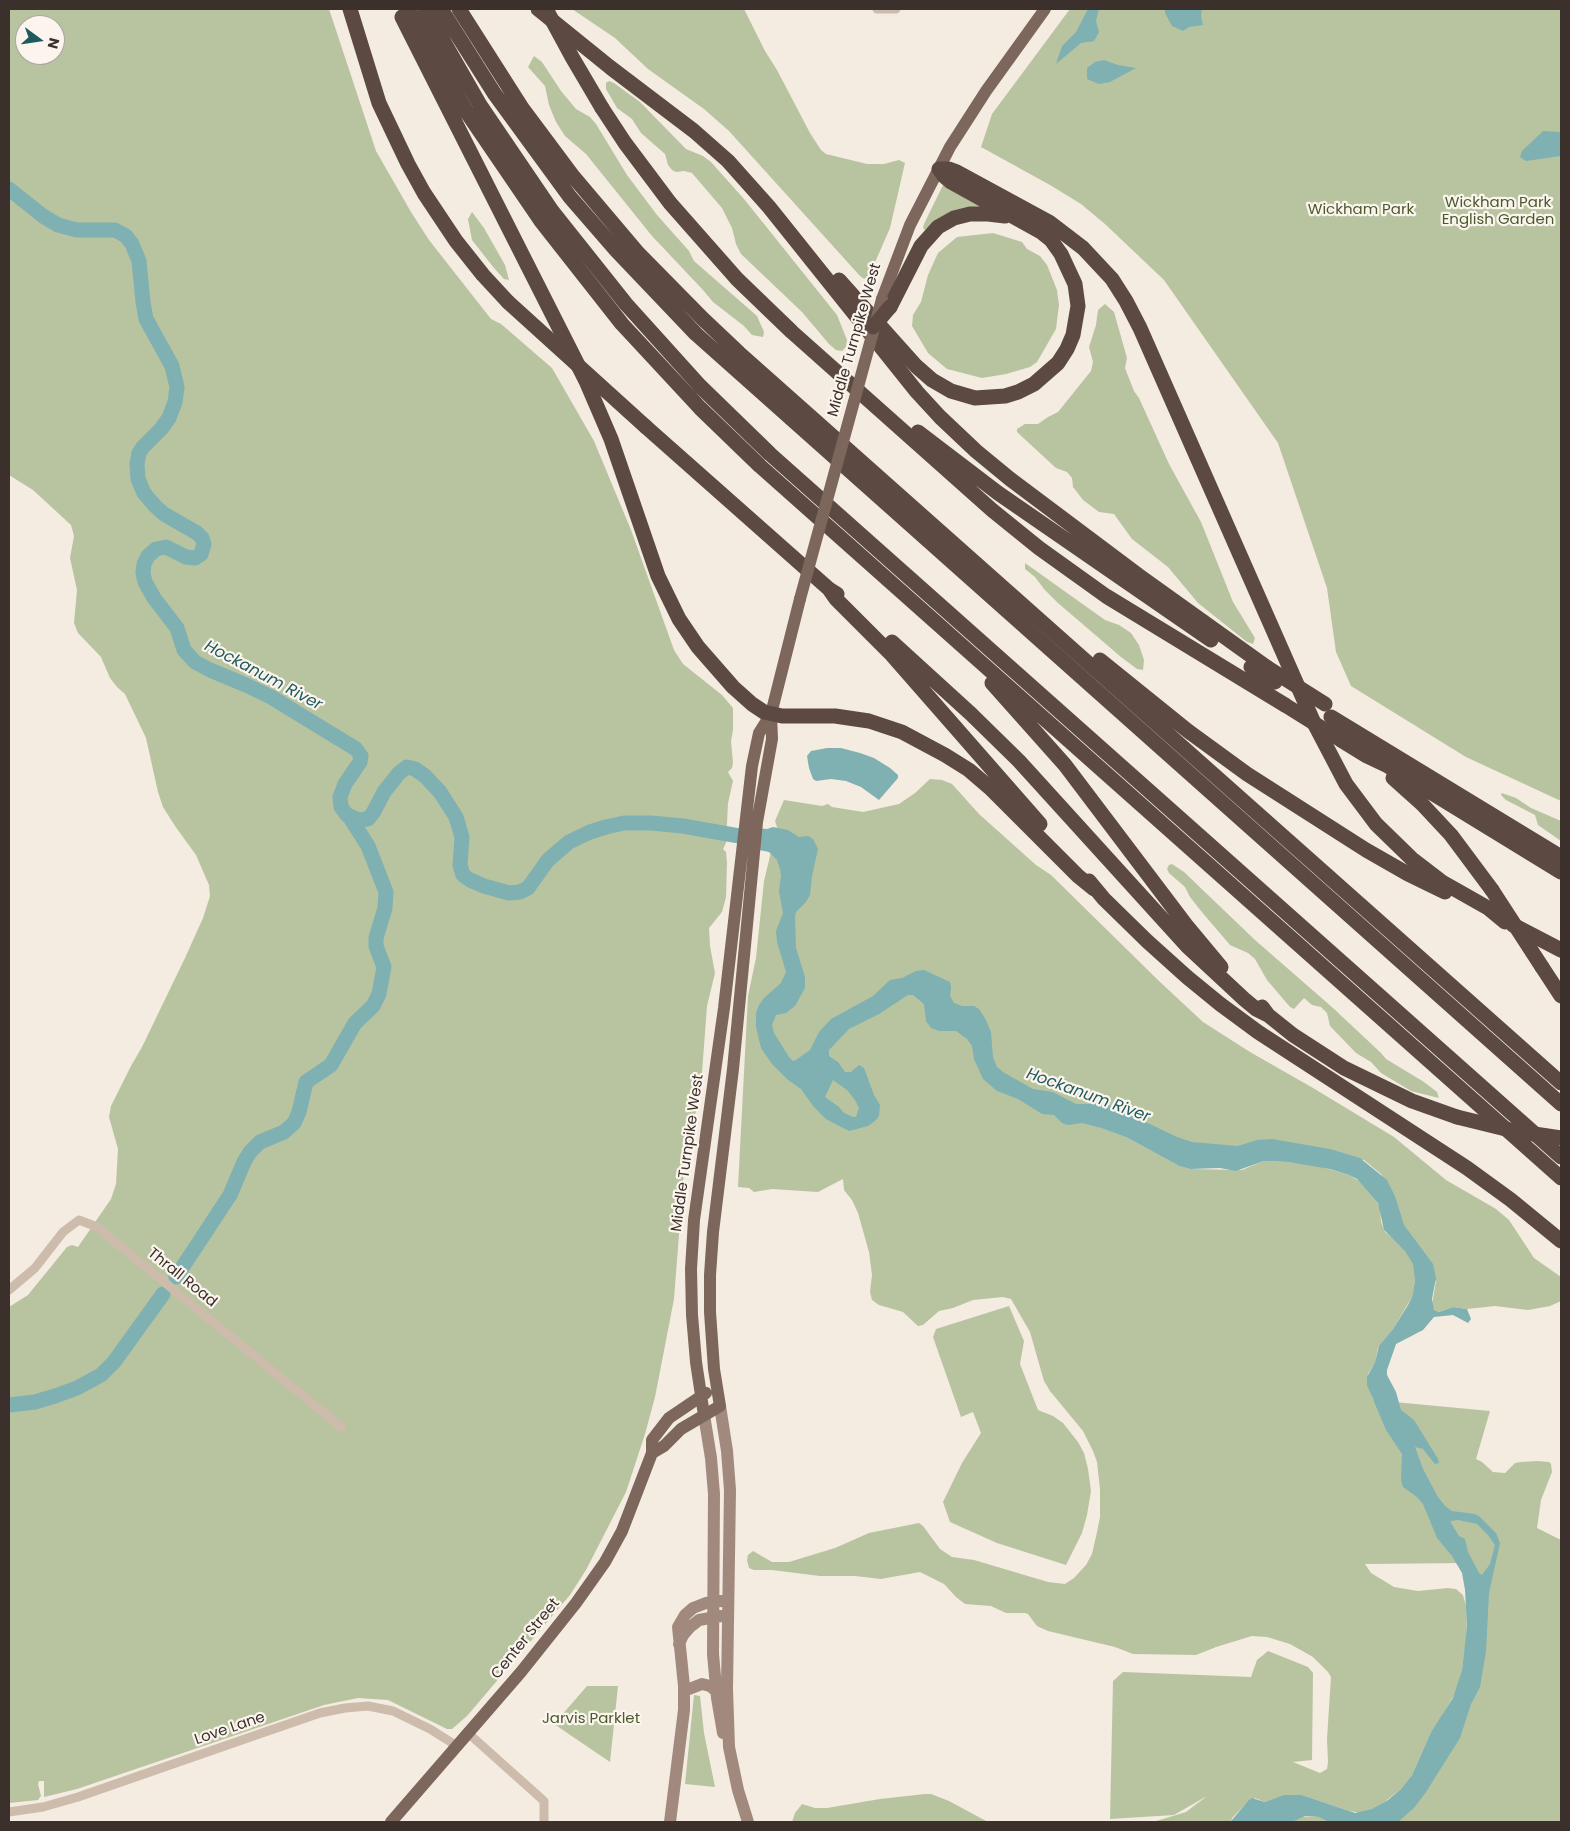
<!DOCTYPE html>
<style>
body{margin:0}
#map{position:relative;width:1570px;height:1831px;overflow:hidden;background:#f4ebe1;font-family:Poppins,sans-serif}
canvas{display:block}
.frame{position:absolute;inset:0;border:10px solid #3b302b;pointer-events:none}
.north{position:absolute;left:15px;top:15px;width:50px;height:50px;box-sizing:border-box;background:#fbf5ee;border:1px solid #aea6a0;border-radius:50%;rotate:104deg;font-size:14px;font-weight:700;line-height:20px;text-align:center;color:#3b302b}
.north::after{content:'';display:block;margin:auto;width:18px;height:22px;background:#1f5a5e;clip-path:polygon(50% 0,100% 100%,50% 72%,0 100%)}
</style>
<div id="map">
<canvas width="1570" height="1831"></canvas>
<div class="frame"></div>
<div class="north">N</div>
</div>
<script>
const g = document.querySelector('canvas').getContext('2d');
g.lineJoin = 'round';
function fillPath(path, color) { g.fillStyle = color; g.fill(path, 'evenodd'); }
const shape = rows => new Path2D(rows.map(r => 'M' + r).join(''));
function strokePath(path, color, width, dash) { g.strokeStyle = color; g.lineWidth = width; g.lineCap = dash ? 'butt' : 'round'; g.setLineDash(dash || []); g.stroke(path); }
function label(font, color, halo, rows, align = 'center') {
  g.font = font + ' Poppins,sans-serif'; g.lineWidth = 4.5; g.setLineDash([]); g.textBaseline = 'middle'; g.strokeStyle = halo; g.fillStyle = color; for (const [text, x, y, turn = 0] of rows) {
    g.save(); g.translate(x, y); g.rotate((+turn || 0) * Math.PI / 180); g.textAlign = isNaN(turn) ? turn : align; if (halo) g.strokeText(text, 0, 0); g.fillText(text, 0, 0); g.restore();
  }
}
const green = shape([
 [9,9,329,9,376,151,411,212,429,240,491,319,501,324,552,368,594,441,631,530,674,650,683,664,722,695,733,708,733,730,731,741,733,763,732,768,728,772,733,781,728,803,726,843,723,849,726,852,727,862,726,897,722,912,709,928,710,946,715,973,707,1006,701,1086,684,1170,674,1299,655,1397,645,1434,626,1492,586,1570,570,1595,467,1716,452,1729,447,1729,388,1700,358,1698,324,1705,77,1789,44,1797,44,1781,39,1781,38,1784,41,1796,38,1800,9,1803,9,1307,28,1295,67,1247,72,1245,78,1247,111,1199,116,1184,118,1149,109,1117,111,1106,131,1066,142,1047,185,958,203,918,210,896,209,885,196,855,175,826,163,807,158,792,146,738,125,694,117,687,110,678,101,657,78,633,74,623,77,590,70,558,74,536,71,525,33,490,9,475],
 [25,25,55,25,55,55,25,55],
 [572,9,744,9,765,51,777,70,810,133,821,150,826,154,867,164,884,164,899,160,905,163,890,228,869,276,864,279,860,276,729,131,704,109,648,69,615,38],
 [1070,9,1561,9,1561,801,1466,757,1351,686,1336,652,1327,588,1278,443,1164,280,1105,224,1081,204,1050,185,981,147,992,114],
 [534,56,542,62,561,91,576,109,590,117,596,124,627,175,657,215,689,251,694,261,757,316,764,332,763,337,752,335,744,326,713,302,703,290,652,236,586,154,565,136,556,122,549,105,545,86,528,67],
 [609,81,614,83,640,102,686,149,703,156,711,162,744,199,837,315,847,340,846,347,842,351,836,350,829,344,802,312,741,254,736,244,732,228,722,208,692,173,684,171,676,172,672,170,668,165,665,154,641,133,632,119,617,108,606,89,606,83],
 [943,185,948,186,984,205,925,230,923,228,924,224],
 [472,212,484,228,505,265,509,280,504,279,494,268,472,240,468,219],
 [993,233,1022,242,1027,249,1040,256,1047,265,1057,290,1059,305,1056,329,1037,362,1030,367,1006,374,982,378,947,369,928,353,912,326,913,315,921,302,928,275,938,253,957,237],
 [1105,304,1114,312,1127,358,1125,368,1134,391,1139,398,1169,464,1201,522,1233,602,1255,638,1253,644,1247,642,1198,603,1168,567,1132,539,1114,514,1099,512,1083,500,1073,487,1072,478,1067,472,1056,468,1017,432,1017,429,1025,424,1038,424,1048,417,1058,412,1091,371,1093,362,1089,347,1096,325,1098,310],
 [1025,563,1105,620,1119,625,1131,633,1139,645,1144,660,1143,670,1137,669,1121,657,1058,603,1044,589,1035,577,1025,569],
 [930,779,942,780,952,784,979,814,1036,865,1051,875,1160,982,1203,1022,1250,1052,1313,1088,1394,1137,1446,1180,1496,1209,1509,1220,1534,1258,1561,1277,1561,1301,1550,1306,1528,1310,1495,1306,1467,1309,1453,1307,1439,1312,1434,1310,1432,1305,1436,1281,1414,1266,1415,1281,1412,1297,1393,1329,1378,1348,1375,1362,1368,1374,1367,1382,1373,1400,1490,1411,1476,1459,1482,1462,1493,1472,1505,1473,1515,1463,1521,1462,1537,1461,1549,1462,1551,1464,1552,1472,1541,1500,1537,1528,1561,1540,1561,1822,1259,1822,1261,1815,1346,1818,1390,1814,1469,1682,1465,1563,1365,1564,1371,1573,1394,1587,1418,1591,1448,1588,1456,1589,1463,1595,1466,1606,1467,1633,1462,1670,1456,1692,1441,1718,1431,1732,1412,1775,1401,1789,1378,1807,1361,1813,1349,1811,1302,1795,1284,1796,1265,1802,1255,1798,1248,1802,1232,1818,1231,1822,1153,1822,1186,1812,1207,1796,1174,1815,1110,1819,1113,1681,1123,1672,1251,1677,1257,1660,1268,1651,1308,1667,1313,1673,1312,1760,1293,1762,1320,1773,1327,1769,1328,1762,1327,1739,1331,1677,1328,1672,1313,1657,1290,1644,1267,1637,1252,1636,1216,1647,1196,1655,1133,1654,1115,1647,1048,1631,1037,1626,1028,1614,1025,1613,1006,1613,991,1606,965,1604,956,1597,944,1584,920,1572,881,1579,855,1576,820,1576,772,1570,754,1570,749,1568,747,1560,748,1555,753,1551,772,1562,789,1562,835,1548,869,1533,919,1523,923,1526,940,1549,952,1557,974,1560,1048,1582,1065,1584,1074,1578,1086,1565,1092,1554,1097,1532,1100,1517,1100,1489,1097,1462,1093,1451,1083,1431,1050,1391,1044,1381,1030,1332,1011,1299,1003,1297,973,1300,953,1308,939,1311,923,1325,918,1326,903,1312,879,1305,872,1300,870,1292,872,1275,869,1252,858,1213,852,1200,844,1190,843,1179,818,1192,772,1189,754,1192,749,1188,738,1187,748,996,756,958,764,881,777,827,775,821,784,800,822,806,828,804,832,807,863,812,899,804,915,793],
 [1099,1127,1139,1132,1241,1156,1364,1160,1381,1174,1395,1196,1398,1211,1396,1241,1385,1232,1381,1222,1380,1208,1376,1200,1359,1181,1349,1175,1319,1166,1288,1162,1264,1161,1242,1170,1190,1169,1179,1166,1128,1138],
 [1502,793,1516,798,1531,808,1561,821,1561,841,1538,825,1535,815,1506,800,1501,795],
 [1172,864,1184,872,1255,940,1333,1008,1381,1053,1386,1059,1424,1082,1437,1092,1439,1098,1411,1091,1381,1073,1371,1062,1356,1053,1330,1026,1327,1013,1321,1007,1312,1005,1304,998,1294,1009,1290,1007,1267,980,1255,959,1248,953,1230,945,1201,911,1190,897,1185,887,1169,873,1167,869,1169,865],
 [1009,1306,1024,1341,1020,1364,1038,1410,1053,1416,1063,1423,1078,1442,1084,1453,1088,1469,1091,1491,1087,1515,1082,1533,1066,1565,997,1543,950,1522,943,1502,962,1463,981,1433,973,1412,961,1417,933,1337,936,1329],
 [587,1686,618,1686,610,1762,554,1724],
 [694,1695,700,1696,704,1733,715,1787,685,1784],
 [925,1794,931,1794,949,1801,988,1822,792,1822,795,1813,802,1804,815,1808,827,1808,880,1799]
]);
const water = shape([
 [1088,9,1099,9,1096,21,1099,32,1094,41,1081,43,1056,64,1062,46,1076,32],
 [1165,9,1202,9,1201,17,1203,25,1189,27,1183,31,1172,26,1165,13],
 [1104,60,1118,65,1136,68,1110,82,1099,84,1087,79,1087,68,1095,62],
 [1543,131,1561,132,1561,156,1526,161,1520,157,1522,151],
 [827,748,841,748,860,753,874,758,890,768,898,775,898,778,879,800,861,787,846,781,831,779,816,781,813,779,809,768,807,756,811,751],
 [773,827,788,830,799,837,808,836,813,839,818,849,812,876,810,895,806,902,796,912,795,917,796,948,805,977,805,988,795,1006,786,1013,776,1015,772,1025,774,1033,789,1057,793,1061,796,1060,810,1050,819,1032,831,1019,873,996,890,980,902,978,916,971,924,970,950,982,951,988,950,996,954,1003,962,1006,974,1006,979,1009,985,1018,991,1032,993,1057,997,1067,1003,1072,1033,1089,1053,1092,1076,1104,1100,1104,1112,1106,1177,1137,1192,1142,1238,1146,1257,1140,1272,1139,1330,1149,1360,1158,1387,1180,1395,1196,1404,1225,1433,1264,1436,1278,1432,1299,1434,1310,1439,1312,1453,1307,1467,1309,1471,1319,1468,1323,1453,1315,1434,1317,1423,1330,1396,1344,1387,1370,1387,1375,1396,1392,1401,1410,1414,1420,1438,1459,1439,1463,1435,1464,1423,1449,1415,1447,1423,1469,1438,1497,1445,1506,1452,1511,1475,1514,1480,1517,1496,1533,1500,1543,1489,1593,1486,1651,1480,1687,1471,1704,1460,1738,1426,1792,1414,1808,1398,1822,1329,1822,1319,1817,1305,1816,1292,1822,1231,1822,1231,1821,1249,1800,1252,1798,1265,1802,1284,1795,1302,1795,1355,1813,1372,1809,1388,1800,1401,1789,1412,1775,1431,1732,1453,1698,1462,1670,1467,1627,1465,1590,1462,1573,1452,1556,1437,1538,1423,1504,1417,1497,1403,1487,1401,1480,1402,1454,1386,1430,1367,1385,1367,1377,1375,1362,1379,1346,1393,1329,1408,1305,1412,1297,1415,1281,1413,1264,1405,1251,1384,1230,1378,1203,1357,1179,1349,1175,1330,1169,1288,1162,1264,1161,1236,1171,1220,1168,1190,1169,1179,1166,1128,1138,1101,1128,1082,1123,1068,1125,1062,1123,1054,1115,1042,1114,1018,1099,997,1091,983,1079,974,1059,972,1046,967,1039,956,1031,939,1031,931,1028,926,1021,924,1004,913,995,908,995,879,1014,849,1029,829,1050,829,1056,838,1062,845,1072,851,1072,859,1065,864,1068,874,1095,880,1105,879,1116,875,1121,868,1126,849,1131,826,1119,814,1107,801,1089,788,1080,772,1064,761,1048,756,1027,756,1013,759,1005,764,998,781,983,786,972,777,942,776,931,783,913,779,891,781,876,780,869,777,860,769,852,755,849,757,828,767,829],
 [833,1080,847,1090,855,1100,859,1108,856,1117,853,1117,844,1113,839,1107,825,1097],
 [1458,1520,1477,1524,1488,1535,1495,1545,1490,1564,1482,1575,1479,1573,1468,1552,1465,1539,1459,1536,1451,1523,1451,1521]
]);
const river = shape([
 [9,189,43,216,58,225,77,230,115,230,126,236,132,244,139,261,143,302,146,319,172,366,177,387,175,402,169,418,161,429,143,447,139,453,137,464,138,479,144,493,155,506,164,514,197,533,202,538,204,544,201,554,195,558,186,557,166,547,156,549,148,556,144,564,143,573,145,582,154,598,177,628,184,650,195,662,210,670,246,685,271,697,356,749,361,756,360,762,345,784,340,797,341,807,347,815,359,820,368,819,373,813,384,792,399,773,407,767,415,769,425,776,440,792,456,817,462,837,460,865,463,875,470,880,484,886,509,893,520,892,528,888,548,860,569,842,590,832,606,827,624,823,651,823,683,826,756,839],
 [176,1277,230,1195,244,1162,250,1152,260,1142,284,1132,294,1123,299,1112,306,1082,331,1065,355,1023,373,1006,379,994,384,967,376,946,376,938,385,908,386,892,368,846,349,816],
 [9,1405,35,1402,55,1396,77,1388,101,1375,114,1362,163,1294]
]);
const minor = shape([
 [877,9,896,9],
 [9,1290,35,1268,63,1232,79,1220,97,1227,341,1427],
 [468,1733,544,1801,544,1822],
 [9,1812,43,1807,78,1797,265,1732,320,1713,345,1708,368,1706,393,1711,430,1729,457,1746]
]);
const secondary = shape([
 [720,1406,727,1451,730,1490,727,1689,729,1747,738,1790,748,1822],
 [704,1415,711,1458,714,1494,713,1654,717,1698,723,1733],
 [679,1644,683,1635,690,1627,699,1620,721,1616],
 [684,1691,702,1684,710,1686,716,1691],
 [670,1822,684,1710,684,1686,678,1627,685,1615,693,1608,706,1603,721,1601]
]);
const primary = shape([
 [882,299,910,225,950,147,986,91,1045,9],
 [704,1415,696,1362,692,1315,691,1269,694,1220,724,1008,752,766,759,733,771,714],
 [652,1453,664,1446,681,1429,720,1406,714,1369,710,1312,710,1275,713,1232,733,1069,757,822,772,739,771,714,800,599],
 [391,1822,521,1672,576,1603,605,1562,622,1531,652,1453,652,1440,669,1418,706,1393]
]);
const motorway = shape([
 [350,9,379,103,408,164,424,193,456,241,483,275,508,302],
 [408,9,466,111,541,221,622,324,700,408,760,466,1561,1178],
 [425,9,480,105,552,211,626,304,700,386,770,454,1561,1157],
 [441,9,494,93,570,197,616,250,696,334,1561,1104],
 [459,9,522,108,572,175,638,253,703,319,739,353,1561,1083],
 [538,9,611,68,694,131,728,161,769,207,917,392,940,417,976,451,1010,479,1138,575,1268,668],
 [402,17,586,381,611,439,658,576,679,619,698,647,733,687,752,704,764,712,782,716,835,716,869,721,902,732,945,755,969,770,990,788,1078,876,1094,889],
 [602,108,625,143,670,203,737,279,792,332,992,510,1039,548,1106,596,1285,705],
 [939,169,949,169,957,172,1049,222,1083,248,1112,279,1126,301,1140,328,1314,723,1346,784,1376,824,1412,859,1442,882,1488,908,1505,922],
 [839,280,916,366,932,380,951,391,975,398,1005,396,1018,392,1034,384,1058,363,1067,349,1073,335,1078,306,1075,284,1061,254,1051,240,1041,232,951,182,944,176,939,169],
 [890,307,921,246,938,227,954,218,970,214,988,214,1005,216],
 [646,427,829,589,837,594],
 [918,432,998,493,1211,640],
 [829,589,836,599,892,655,1040,824],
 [892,642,971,714,1019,761,1187,946,1244,999,1256,1009,1268,1015],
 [1100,660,1188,731,1247,774,1366,850,1408,874,1445,892],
 [1251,667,1275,682],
 [992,683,1065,765,1186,925,1221,967],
 [1331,717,1561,857],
 [1341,740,1367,756,1388,766,1561,872],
 [1393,778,1422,804,1451,835,1492,890],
 [1089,881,1104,899,1147,941,1187,977,1220,1004,1258,1032,1467,1168,1511,1200,1561,1241],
 [1513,925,1561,950],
 [1542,967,1561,996],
 [1262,1007,1268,1015,1293,1035,1344,1068,1412,1101,1457,1117]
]);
const primaryBridge = shape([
 [800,599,882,299]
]);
const motorwayBridge = shape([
 [546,9,572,57,602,108],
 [508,302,646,427],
 [873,327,890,307],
 [1268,668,1325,704],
 [1285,705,1341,740],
 [1492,890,1542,967],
 [1457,1117,1514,1131,1561,1138]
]);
const parkNames = [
 ["Wickham Park",1498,203],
 ["English Garden",1498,220],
 ["Wickham Park",1361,210],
 ["Jarvis Parklet",591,1719]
];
const streetNames = [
 ["Middle Turnpike West",855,340,-74],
 ["Middle Turnpike West",688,1153,-82],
 ["Thrall Road",182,1278,39],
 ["Center Street",526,1639,-51],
 ["Love Lane",230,1729,-19]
];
const waterNames = [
 ["Hockanum River",263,676,28],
 ["Hockanum River",1088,1096,20]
];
fillPath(green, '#b8c4a0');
fillPath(water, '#7fb0b2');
strokePath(river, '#7fb0b2', 15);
strokePath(minor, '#cdbbac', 9);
strokePath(secondary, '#a18a7d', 12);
strokePath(primary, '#7d675c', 12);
strokePath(motorway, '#5c4a42', 15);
strokePath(primaryBridge, '#7d675c', 12);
strokePath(motorwayBridge, '#5c4a42', 15);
label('15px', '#4a5a2e', '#fbf5ee', parkNames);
label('15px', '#3b302b', '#fbf5ee', streetNames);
label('italic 16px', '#1f5a5e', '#fbf5ee', waterNames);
</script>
